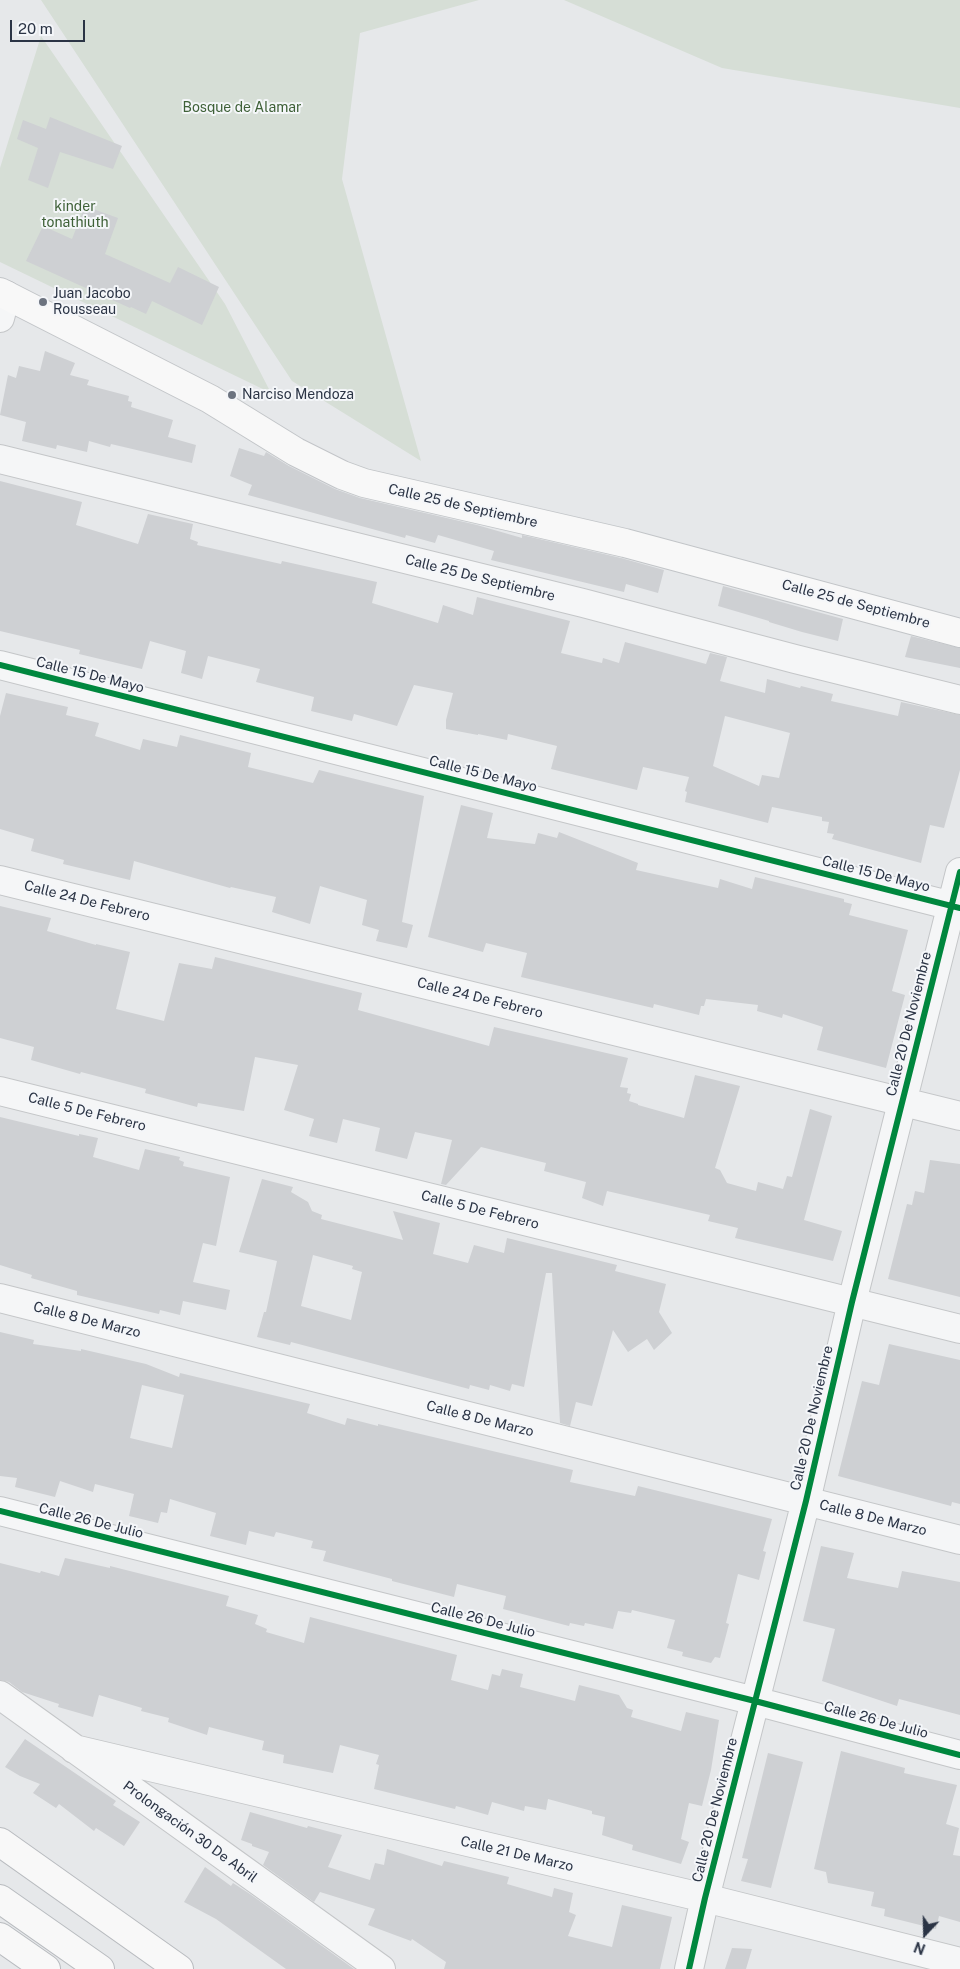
<!DOCTYPE html>
<meta charset="utf-8">
<style>
body{margin:0}
#map{position:relative;width:960px;height:1969px;overflow:hidden;background:#e6e8ea;font-family:"Public Sans",sans-serif}
canvas{display:block}
.north{position:absolute;left:900px;top:1909px;width:50px;height:50px;-webkit-text-stroke:4px #f4f6f9;paint-order:stroke;rotate:201deg;font-size:14px;font-weight:700;line-height:20px;text-align:center;color:#2b3445}
.north::after{content:'';display:block;margin:auto;width:18px;height:22px;background:#2b3445;clip-path:polygon(50% 0,100% 100%,50% 72%,0 100%)}
.scale{position:absolute;left:10px;top:20px;width:75px;height:22px;box-sizing:border-box;border:2px solid #2b3445;border-top:0;padding-left:6px;font-size:15px;line-height:18px;white-space:nowrap;color:#2b3445;-webkit-text-stroke:4px #f4f6f9;paint-order:stroke}
</style>
<div id="map">
<canvas width="960" height="1969"></canvas>
<div class="north">N</div>
<div class="scale">20 m</div>
</div>
<script>
const g = document.querySelector('canvas').getContext('2d');
g.lineJoin = 'round';
function fillPath(path, color) { g.fillStyle = color; g.fill(path, 'evenodd'); }
const shape = rows => new Path2D(rows.map(r => 'M' + r).join(''));
function strokePath(path, color, width, dash) { g.strokeStyle = color; g.lineWidth = width; g.lineCap = dash ? 'butt' : 'round'; g.setLineDash(dash || []); g.stroke(path); }
function label(font, color, halo, rows, align = 'center') {
  g.font = font + ' "Public Sans",sans-serif'; g.lineWidth = 4; g.setLineDash([]); g.textBaseline = 'middle'; g.strokeStyle = halo; g.fillStyle = color; for (const [text, x, y, turn = 0] of rows) {
    g.save(); g.translate(x, y); g.rotate((+turn || 0) * Math.PI / 180); g.textAlign = isNaN(turn) ? turn : align; if (halo) g.strokeText(text, 0, 0); g.fillText(text, 0, 0); g.restore();
  }
}
const green = shape([
 [41,0,479,0,360,33,342,179,421,461,292,381],
 [564,0,960,0,960,108,722,68],
 [41,36,225,304,271,393,0,262,0,168]
]);
const building = shape([
 [50,117,122,146,113,169,60,152,48,188,28,180,38,148,17,139,23,120,46,129],
 [85,206,118,218,105,254,170,283,178,267,219,287,202,325,152,301,146,314,131,307,130,308,26,261,43,226,72,239],
 [45,351,75,363,70,375,89,380,87,385,129,396,128,401,132,402,131,407,173,420,168,437,196,445,192,463,111,444,110,447,89,441,87,452,57,445,56,449,22,441,26,422,0,415,8,375,16,378,19,366,40,371],
 [239,448,264,456,266,452,289,466,335,489,360,498,477,525,522,538,522,535,621,558,664,570,658,593,626,584,624,592,491,560,494,551,438,535,435,543,406,535,405,538,248,495,252,485,230,476],
 [0,481,82,502,76,525,138,544,148,514,193,524,190,539,198,542,197,545,281,564,282,561,377,582,372,603,438,623,443,605,473,615,477,597,570,621,561,653,602,663,603,658,619,663,625,642,706,664,710,653,727,657,720,681,765,693,767,679,800,688,801,686,833,694,831,701,898,716,901,702,960,715,960,770,944,828,930,825,921,863,832,839,834,834,827,833,829,822,822,821,822,817,772,807,768,823,685,802,687,792,685,791,689,777,643,767,637,790,551,769,557,746,508,734,507,740,478,734,478,735,446,729,446,720,453,693,414,685,397,726,354,714,352,721,311,711,314,697,256,682,260,669,208,656,202,679,181,673,186,651,150,641,142,669,79,654,80,650,0,631],
 [725,716,790,733,779,778,762,775,759,786,713,766],
 [723,586,843,619,838,641,802,632,769,622,769,621,718,606],
 [911,636,960,648,960,668,905,657],
 [6,693,68,707,66,715,99,723,95,736,140,750,143,739,177,747,180,735,251,753,248,767,313,783,319,770,424,796,402,922,413,925,407,948,376,941,379,930,362,925,367,900,320,886,310,924,272,912,276,897,231,887,230,888,134,861,130,880,63,864,64,860,31,851,34,839,0,829,0,716],
 [461,805,493,813,487,838,535,844,538,833,557,838,559,832,638,863,636,870,718,888,720,879,752,889,755,877,844,899,844,902,852,904,849,915,908,930,892,991,905,995,886,1068,817,1050,823,1027,783,1014,782,1018,757,1011,758,1005,706,999,704,1006,701,1006,699,1015,654,1004,653,1008,521,977,527,953,486,943,483,952,428,937],
 [0,906,51,918,47,931,96,945,96,944,130,952,116,1009,164,1021,179,963,212,969,215,957,362,993,358,1010,489,1046,494,1027,628,1058,620,1087,628,1088,627,1093,631,1094,629,1101,638,1104,638,1105,684,1118,695,1075,740,1086,715,1168,720,1170,727,1183,756,1191,758,1182,783,1189,787,1176,792,1177,810,1109,832,1116,804,1220,842,1231,833,1261,735,1238,738,1228,708,1221,710,1215,607,1191,603,1206,582,1198,586,1182,544,1171,546,1163,481,1147,446,1185,441,1184,452,1140,415,1132,407,1159,375,1151,380,1128,343,1119,337,1143,309,1136,314,1119,284,1110,298,1065,255,1057,244,1111,198,1103,197,1107,145,1093,146,1089,81,1072,80,1074,31,1060,34,1047,0,1038],
 [0,1117,79,1136,79,1134,98,1138,93,1157,139,1170,145,1149,180,1157,179,1160,184,1162,183,1166,230,1177,216,1246,203,1243,193,1282,230,1290,226,1310,183,1301,180,1315,160,1310,159,1314,77,1295,77,1291,31,1278,32,1275,0,1265],
 [930,1160,960,1164,960,1297,888,1279,907,1204,912,1205,915,1191,924,1193],
 [262,1179,293,1187,291,1192,308,1202,312,1211,322,1215,321,1219,403,1240,393,1211,440,1223,433,1254,468,1263,474,1245,504,1253,507,1238,617,1265,615,1271,666,1284,659,1312,672,1333,654,1350,647,1339,628,1352,613,1330,592,1406,576,1402,570,1426,560,1423,552,1273,546,1273,524,1387,512,1384,510,1391,490,1385,489,1390,470,1385,469,1389,291,1342,290,1345,257,1337,264,1312,266,1312,277,1261,239,1252],
 [313,1255,353,1266,352,1269,362,1272,351,1320,301,1306],
 [0,1332,34,1340,33,1344,81,1351,81,1349,146,1364,179,1377,180,1373,310,1404,307,1413,345,1425,347,1418,378,1426,378,1424,573,1470,570,1482,635,1496,638,1486,772,1519,763,1551,766,1552,759,1580,738,1574,726,1623,729,1624,720,1658,715,1657,711,1663,682,1656,683,1652,667,1648,675,1620,632,1610,631,1613,618,1611,613,1629,585,1623,584,1626,570,1623,569,1626,503,1609,506,1596,457,1584,454,1597,392,1581,392,1579,323,1561,326,1551,311,1548,313,1541,276,1532,274,1537,249,1531,246,1545,210,1536,216,1513,170,1499,167,1513,161,1512,158,1523,129,1516,134,1494,95,1484,93,1492,60,1481,55,1497,15,1487,17,1478,0,1476],
 [142,1385,184,1395,172,1448,130,1438],
 [889,1344,960,1360,960,1504,952,1502,951,1506,838,1476,862,1381,879,1385],
 [821,1546,854,1553,847,1578,898,1588,902,1571,960,1582,960,1715,899,1699,897,1706,822,1681,835,1629,803,1621],
 [65,1558,110,1568,110,1566,229,1596,226,1606,258,1615,255,1624,267,1629,266,1632,304,1643,310,1617,457,1655,451,1680,488,1690,492,1674,500,1676,502,1669,523,1674,520,1687,575,1701,579,1685,619,1695,627,1708,633,1710,631,1717,681,1731,686,1712,719,1720,711,1770,702,1806,689,1803,681,1839,689,1842,681,1864,632,1850,633,1845,602,1835,605,1817,592,1814,592,1811,548,1799,546,1810,525,1806,524,1811,492,1802,488,1815,456,1806,455,1809,374,1789,379,1765,376,1764,379,1755,340,1745,333,1773,283,1763,284,1755,262,1750,264,1741,209,1727,207,1735,168,1722,169,1718,141,1711,142,1708,99,1695,93,1717,58,1707,59,1704,22,1692,9,1682,0,1680,0,1563,40,1573,41,1571,59,1576],
 [25,1739,116,1801,113,1805,140,1822,124,1846,96,1828,94,1831,59,1804,56,1808,33,1793,40,1784,20,1776,5,1767],
 [841,1751,905,1768,904,1773,957,1785,946,1824,959,1828,953,1855,960,1856,960,1922,939,1916,936,1929,884,1916,885,1909,871,1906,874,1892,828,1883,826,1872,814,1869],
 [768,1753,803,1762,771,1888,741,1881,748,1859,742,1858],
 [250,1812,307,1828,308,1826,342,1835,328,1867,370,1880,375,1863,384,1865,387,1849,442,1866,444,1861,509,1877,507,1884,552,1897,554,1888,573,1893,569,1912,576,1915,568,1936,612,1947,622,1905,672,1917,660,1969,444,1969,446,1962,412,1939,411,1941,368,1925,375,1909,320,1892,314,1902,263,1865,269,1852,252,1846,252,1844,241,1840],
 [205,1867,231,1886,233,1883,250,1894,354,1969,286,1969,216,1919,184,1902],
 [732,1948,752,1949,746,1969,725,1969]
]);
const minor = shape([
 [0,318,6,295],
 [0,459,583,603,795,659,960,700],
 [0,665,960,908],
 [0,880,960,1116],
 [0,1091,960,1329],
 [0,1298,960,1540],
 [0,1511,755,1701,960,1755],
 [0,1695,381,1969],
 [74,1749,705,1898,960,1962],
 [689,1969,705,1898,806,1501,852,1302,960,872]
]);
const major = shape([
 [0,292,210,399,296,452,342,475,364,483,625,543,960,633]
]);
const highway = shape([
 [0,1842,179,1969],
 [0,1899,100,1969],
 [0,1937,46,1969]
]);
const cycleway = shape([
 [0,665,960,908],
 [0,1511,755,1701,960,1755],
 [689,1969,705,1898,806,1501,852,1302,960,872]
]);
const markers = [
 [43,302,5,"#6c737f"],
 [232,395,5,"#6c737f"]
];
const parkNames = [
 ["Bosque de Alamar",242,108],
 ["kinder",75,207],
 ["tonathiuth",75,223]
];
const poiNames = [
 ["Juan Jacobo",53,294],
 ["Rousseau",53,310],
 ["Narciso Mendoza",242,395]
];
const streetNames = [
 ["Calle 25 de Septiembre",463,506,13],
 ["Calle 25 De Septiembre",480,578,14],
 ["Calle 25 de Septiembre",856,604,15],
 ["Calle 15 De Mayo",90,675,14],
 ["Calle 15 De Mayo",483,774,14],
 ["Calle 15 De Mayo",876,874,14],
 ["Calle 24 De Febrero",87,901,14],
 ["Calle 24 De Febrero",480,998,14],
 ["Calle 20 De Noviembre",909,1024,-76],
 ["Calle 5 De Febrero",87,1112,14],
 ["Calle 5 De Febrero",480,1210,14],
 ["Calle 8 De Marzo",87,1320,14],
 ["Calle 20 De Noviembre",812,1418,-77],
 ["Calle 8 De Marzo",480,1419,14],
 ["Calle 8 De Marzo",873,1518,14],
 ["Calle 26 De Julio",91,1521,14],
 ["Calle 26 De Julio",483,1620,14],
 ["Calle 26 De Julio",876,1720,15],
 ["Calle 20 De Noviembre",715,1810,-76],
 ["Prolongación 30 De Abril",190,1832,36],
 ["Calle 21 De Marzo",517,1854,13]
];
fillPath(green, '#d6ded6');
fillPath(building, '#ced0d3');
strokePath(minor, '#c4c6c8', 30);
strokePath(major, '#c2c5c8', 30);
strokePath(highway, '#b8bbbf', 30);
strokePath(minor, '#f5f6f7', 28);
strokePath(major, '#f8f8f8', 28);
strokePath(highway, '#f8f8f8', 28);
strokePath(cycleway, '#00873e', 6);
for (const [x, y, r, color] of markers) { const dot = new Path2D(); dot.arc(x, y, r, 0, 2 * Math.PI); g.fillStyle = color; g.fill(dot); strokePath(dot, '#f4f6f9', 2); }
label('14px', '#3f6138', '#f4f6f9', parkNames);
label('14px', '#2b3445', '#f4f6f9', poiNames, 'left');
label('14px', '#2b3445', '#f4f6f9', streetNames);
</script>
